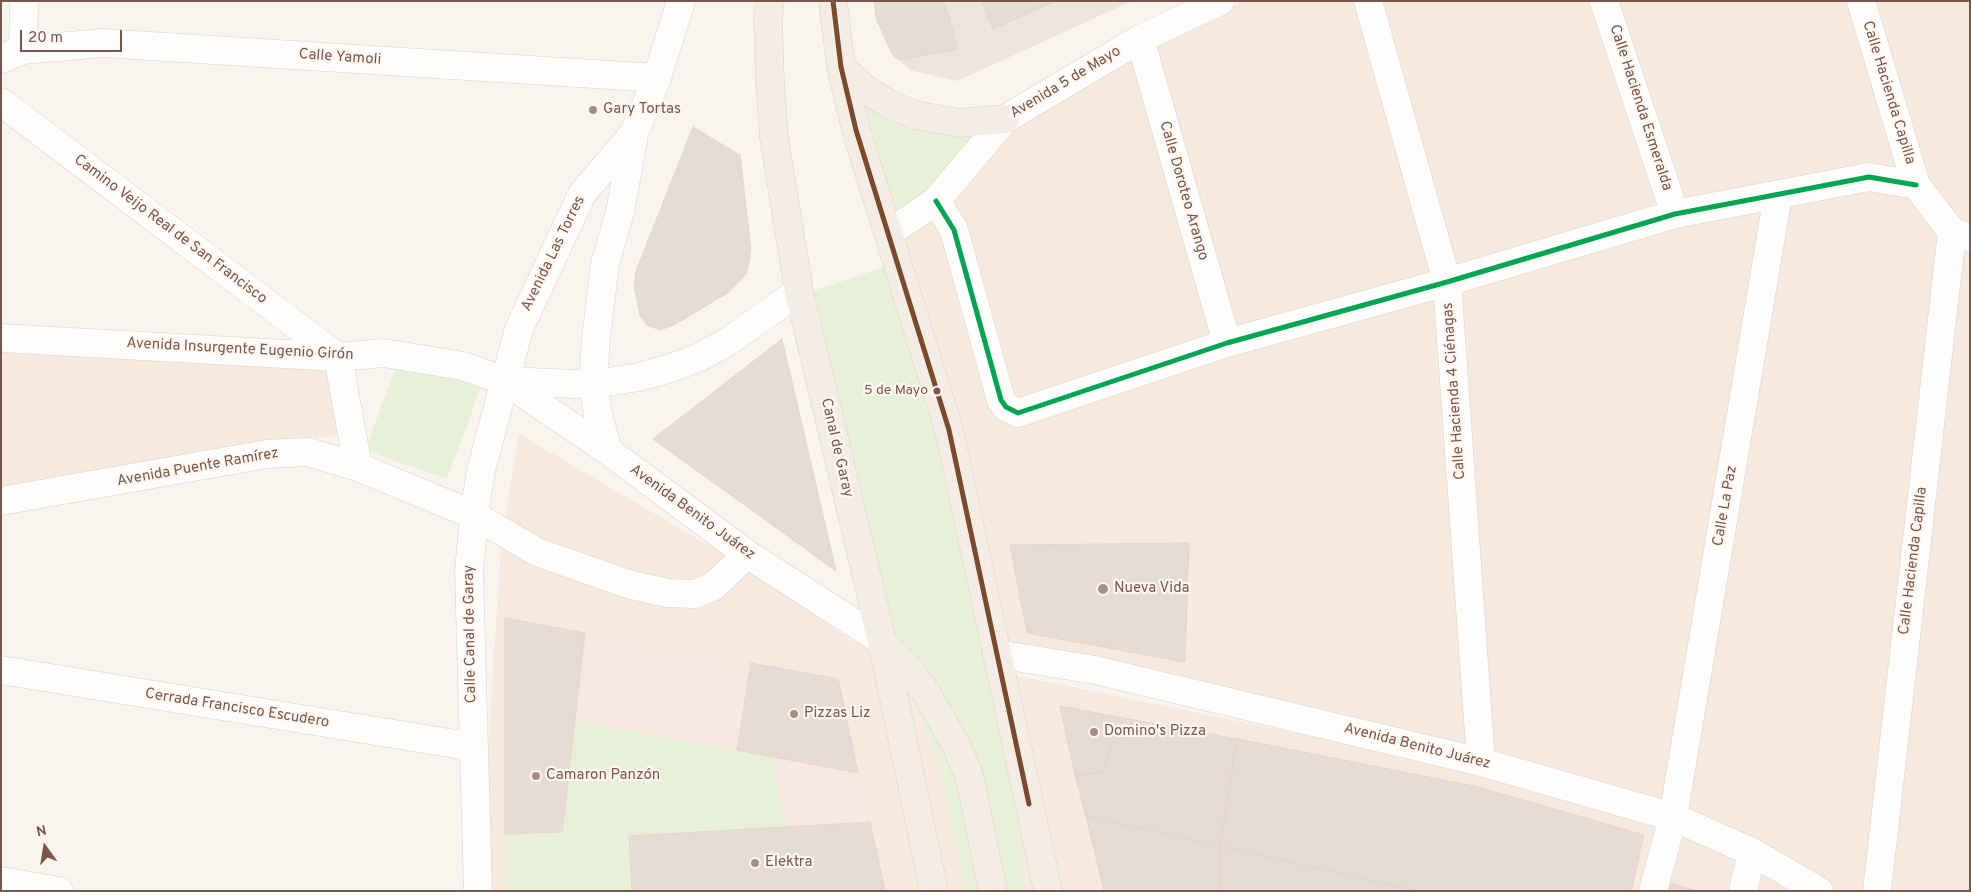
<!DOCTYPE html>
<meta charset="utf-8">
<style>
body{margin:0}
#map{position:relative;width:1971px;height:892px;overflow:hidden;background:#f9f4ee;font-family:Overpass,sans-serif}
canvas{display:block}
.frame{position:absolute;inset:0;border:2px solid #7d5649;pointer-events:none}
.north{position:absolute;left:20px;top:822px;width:50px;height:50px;-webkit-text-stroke:4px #fff8f2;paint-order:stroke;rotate:347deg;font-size:14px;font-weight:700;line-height:20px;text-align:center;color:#7d5649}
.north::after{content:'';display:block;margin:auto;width:18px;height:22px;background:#7d5649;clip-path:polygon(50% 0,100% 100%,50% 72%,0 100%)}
.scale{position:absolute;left:20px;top:30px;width:102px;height:22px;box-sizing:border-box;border:2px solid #7d5649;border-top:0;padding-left:6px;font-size:15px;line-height:18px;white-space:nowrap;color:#7d5649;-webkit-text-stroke:4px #fff8f2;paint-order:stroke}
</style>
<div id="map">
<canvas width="1971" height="892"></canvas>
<div class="frame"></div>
<div class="north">N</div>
<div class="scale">20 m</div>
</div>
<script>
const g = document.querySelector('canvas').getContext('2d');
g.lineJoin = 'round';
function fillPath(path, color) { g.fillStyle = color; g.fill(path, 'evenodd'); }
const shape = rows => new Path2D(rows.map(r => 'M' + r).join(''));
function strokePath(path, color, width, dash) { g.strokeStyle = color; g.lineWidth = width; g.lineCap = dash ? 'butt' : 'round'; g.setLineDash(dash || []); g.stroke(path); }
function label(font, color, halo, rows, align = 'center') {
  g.font = font + ' Overpass,sans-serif'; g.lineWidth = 4.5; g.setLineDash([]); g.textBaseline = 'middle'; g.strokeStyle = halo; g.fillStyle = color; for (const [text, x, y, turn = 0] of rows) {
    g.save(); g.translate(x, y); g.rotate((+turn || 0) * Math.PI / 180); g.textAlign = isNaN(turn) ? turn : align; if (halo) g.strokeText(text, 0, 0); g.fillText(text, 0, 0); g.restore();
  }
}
const residential = shape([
 [1244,1,1970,1,1970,891,1826,891,1753,849,1004,647,896,232,1007,123,1141,47],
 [1,349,330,352,342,433,1,505],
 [519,434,754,572,853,642,1495,774,1667,826,1743,861,1797,891,490,891,488,750,501,547]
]);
const commercial = shape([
 [505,618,838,679,870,822,632,891,629,836,788,828,505,834]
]);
const industrial = shape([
 [874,1,1132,1,957,81,910,70,892,54,876,18]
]);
const green = shape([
 [864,89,983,124,933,197,892,217,862,128],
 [893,264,1004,647,1024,891,965,891,940,768,910,688,887,641,804,294],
 [400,357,481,387,447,479,365,450],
 [574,720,772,757,788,828,629,836,632,891,505,891,505,834,562,832]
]);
const building = shape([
 [874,1,944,1,958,49,899,60,892,54,876,18,874,1],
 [981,1,1055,1,993,29,981,1],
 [693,127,740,155,751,250,747,273,729,292,674,325,660,330,647,325,640,315,634,286,636,271,693,127],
 [782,339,836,571,653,439,782,339],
 [1189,543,1185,662,1027,633,1010,545,1189,543],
 [505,618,585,633,562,832,505,834,505,618],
 [751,663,838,679,858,773,737,750,751,663],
 [1060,706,1134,720,1111,744,1103,772,1075,775,1060,706],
 [1134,720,1237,739,1220,846,1086,816,1075,775,1103,772,1111,744,1134,720],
 [1237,739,1478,787,1644,835,1631,891,1417,891,1220,846,1237,739],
 [1086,816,1220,846,1221,891,1104,891,1086,816],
 [870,822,885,891,632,891,629,836,870,822],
 [1220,846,1417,891,1221,891,1220,846],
 [1670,883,1699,891,1668,891,1670,883]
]);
const minor = shape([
 [1368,1,1447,282,1481,762],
 [1604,1,1675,214],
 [1861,1,1916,185,1952,232,1969,237],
 [1140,39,1227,343],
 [23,50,103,43,657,78],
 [1,59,23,50,24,1],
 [1,102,338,357],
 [936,201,954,230,1001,400,1006,407,1018,413,1227,343,1447,282,1675,214,1869,177,1916,185],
 [889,233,936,201,1005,119,1140,39,1220,1],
 [1,338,338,357,384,353,463,366,505,381,608,451,747,554,882,641],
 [338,357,358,467],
 [505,381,575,384,607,382,639,377,671,368,700,357,729,341,799,291],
 [608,451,598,414,593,383,596,338,605,264,620,212,634,135],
 [1,501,267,454,308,452,358,467,474,515,537,552,628,584,667,593,695,594,714,586,747,554],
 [997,654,1095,670,1481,762,1673,817,1752,852,1819,891],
 [1,670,474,747],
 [1,881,59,891],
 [478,891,469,572,474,515,481,470,519,329,582,194,634,133,657,78,681,1],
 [1653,891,1673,817,1778,195],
 [1743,891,1752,852],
 [1877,891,1952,232]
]);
const major = shape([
 [770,1,768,18,770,81,774,138,799,291,882,641,934,891],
 [833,1,841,67,856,130,949,430,1048,891],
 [841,67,865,89,889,104,915,115,959,123,1005,119],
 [882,642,906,666,927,694,957,747,969,775,993,891]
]);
const bus1 = shape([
 [833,1,841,67,856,130,949,430,1029,804]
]);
const bus2 = shape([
 [936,201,954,230,1001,400,1006,407,1018,413,1227,343,1447,282,1675,214,1869,177,1916,185]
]);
const markers = [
 [593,110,5,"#a88d83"],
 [937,391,4.5,"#7d5649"],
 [1103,589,6,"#a88d83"],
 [794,714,5,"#a88d83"],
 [1094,732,5,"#a88d83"],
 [536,776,5,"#a88d83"],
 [755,863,5,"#a88d83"]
];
const busNames = [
 ["5 de Mayo",928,391]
];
const streetNames = [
 ["Calle Yamoli",340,58,4],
 ["Avenida 5 de Mayo",1066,83,-31],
 ["Calle Hacienda Capilla",1888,93,73],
 ["Calle Hacienda Esmeralda",1640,108,72],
 ["Calle Doroteo Arango",1183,191,74],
 ["Camino Veijo Real de San Francisco",170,230,37],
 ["Avenida Las Torres",554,254,-64],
 ["Avenida Insurgente Eugenio Girón",240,350,3],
 ["Calle Hacienda 4 Ciénagas",1455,391,-94],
 ["Canal de Garay",836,448,77],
 ["Avenida Puente Ramírez",198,468,-10],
 ["Calle La Paz",1726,506,-80],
 ["Avenida Benito Juárez",692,513,36],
 ["Calle Hacienda Capilla",1914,561,-83],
 ["Calle Canal de Garay",471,634,-91],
 ["Cerrada Francisco Escudero",237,709,9],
 ["Avenida Benito Juárez",1417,747,14]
];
const poiNames = [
 ["Gary Tortas",603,110],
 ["Nueva Vida",1114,589],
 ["Pizzas Liz",804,714],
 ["Domino's Pizza",1104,732],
 ["Camaron Panzón",546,776],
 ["Elektra",765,863]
];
fillPath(residential, '#f6e9de');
fillPath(commercial, '#f9e8e2');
fillPath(industrial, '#ede4de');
fillPath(green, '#e8f1d7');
fillPath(building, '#e6dbd5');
strokePath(building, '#e4d6cf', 1);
strokePath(minor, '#dad1cc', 29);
strokePath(major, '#dbcfca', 29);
strokePath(minor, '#fefdfc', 28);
strokePath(major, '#f4ede6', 28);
strokePath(bus1, '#7a4b2a', 5);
strokePath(bus2, '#00a651', 5);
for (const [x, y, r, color] of markers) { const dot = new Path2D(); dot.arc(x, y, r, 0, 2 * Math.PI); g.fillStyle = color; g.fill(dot); strokePath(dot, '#fff8f2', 2); }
label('14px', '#7d5649', '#fff8f2', busNames, 'right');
label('15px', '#7d5649', '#fff8f2', streetNames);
label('15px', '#7d5649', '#fff8f2', poiNames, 'left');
</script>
